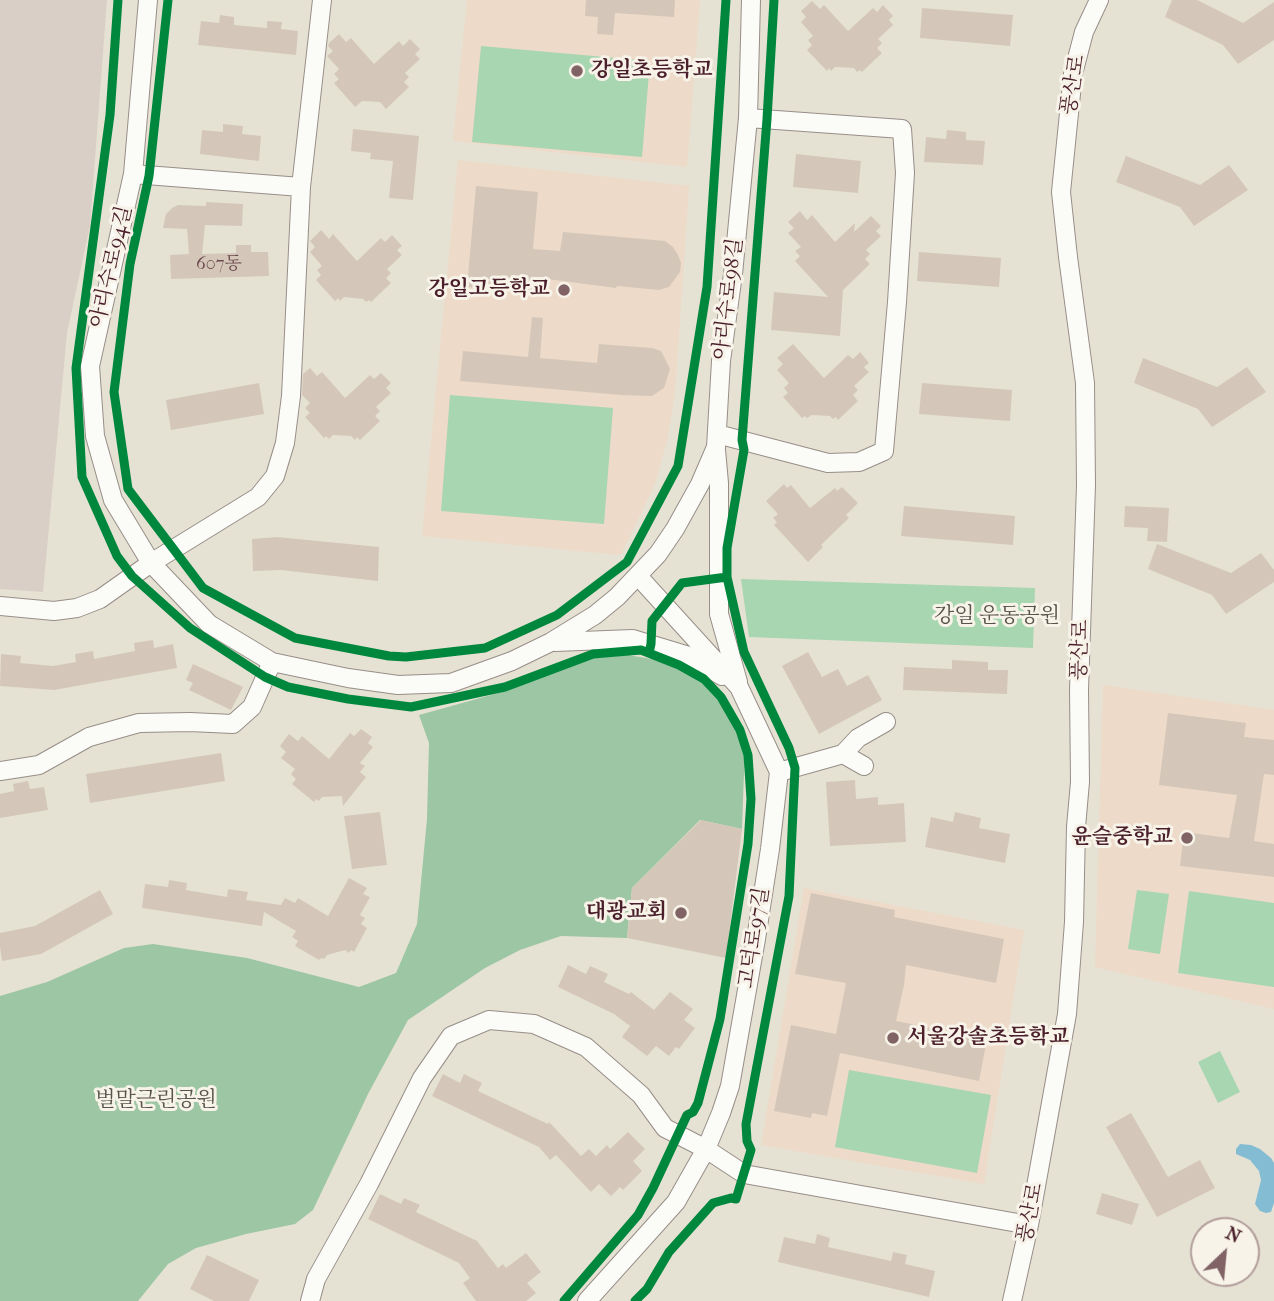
<!DOCTYPE html>
<meta charset="utf-8">
<style>
body{margin:0}
#map{position:relative;width:1274px;height:1301px;overflow:hidden;background:#e6e2d3;font-family:"IM FELL French Canon",serif}
canvas{display:block}
.north{position:absolute;left:1190px;top:1217px;width:70px;height:70px;box-sizing:border-box;background:#f7f3e8;border:2px solid #b29e9c;border-radius:50%;rotate:26deg;font-size:19px;font-weight:700;line-height:28px;text-align:center;color:#4a1f2b}
.north::after{content:'';display:block;margin:auto;width:24px;height:32px;background:#816366;clip-path:polygon(50% 0,100% 100%,50% 72%,0 100%)}
</style>
<div id="map">
<canvas width="1274" height="1301"></canvas>
<div class="north">N</div>
</div>
<script>
const g = document.querySelector('canvas').getContext('2d');
g.lineJoin = 'round';
function fillPath(path, color) { g.fillStyle = color; g.fill(path, 'evenodd'); }
const shape = rows => new Path2D(rows.map(r => 'M' + r).join(''));
function strokePath(path, color, width, dash) { g.strokeStyle = color; g.lineWidth = width; g.lineCap = dash ? 'butt' : 'round'; g.setLineDash(dash || []); g.stroke(path); }
function label(font, color, halo, rows, align = 'center') {
  g.font = font + ' "IM FELL French Canon","Noto Serif KR",serif'; g.lineWidth = 6; g.setLineDash([]); g.textBaseline = 'middle'; g.strokeStyle = halo; g.fillStyle = color; for (const [text, x, y, turn = 0] of rows) {
    g.save(); g.translate(x, y); g.rotate((+turn || 0) * Math.PI / 180); g.textAlign = isNaN(turn) ? turn : align; if (halo) g.strokeText(text, 0, 0); g.fillText(text, 0, 0); g.restore();
  }
}
const built = shape([
 [467,0,700,0,687,167,453,141],
 [458,160,689,186,675,394,667,441,655,484,621,555,422,536],
 [1103,685,1274,710,1274,1009,1095,967],
 [804,888,1024,930,984,1184,761,1145]
]);
const industrial = shape([
 [0,0,107,0,90,226,67,333,43,592,0,589]
]);
const green = shape([
 [481,46,650,61,642,157,472,142],
 [450,395,613,408,604,524,441,511],
 [741,579,1035,588,1033,648,749,637],
 [1137,890,1169,894,1160,954,1128,949],
 [1189,891,1274,903,1274,987,1178,973],
 [1220,1051,1240,1092,1218,1103,1198,1062],
 [849,1070,991,1095,977,1173,835,1147]
]);
const forest = shape([
 [628,655,663,661,700,680,727,709,745,745,742,829,700,820,632,888,627,938,561,936,520,950,485,968,408,1020,368,1094,313,1210,295,1224,246,1234,196,1248,168,1264,138,1301,0,1301,0,996,47,982,124,948,153,944,247,958,359,987,396,973,417,924,427,819,429,743,419,715,509,690,581,659]
]);
const water = shape([
 [1240,1144,1251,1145,1260,1149,1271,1158,1274,1163,1274,1203,1271,1212,1266,1213,1260,1211,1255,1204,1261,1180,1259,1171,1250,1160,1236,1154,1236,1149]
]);
const building = shape([
 [586,0,675,0,674,17,615,13,613,35,597,34,598,17,585,16],
 [1172,0,1197,0,1243,23,1274,2,1274,40,1238,64,1223,45,1165,17],
 [812,1,820,9,824,5,848,31,873,8,877,12,883,5,893,16,889,20,893,25,878,39,882,43,877,48,882,53,862,72,860,70,857,72,854,68,835,67,831,71,829,68,827,71,807,50,812,45,808,40,813,36,801,22,806,17,801,11],
 [922,8,1013,15,1010,46,920,38],
 [220,15,234,17,234,25,267,28,267,21,282,22,281,29,298,31,296,55,198,45,201,21,219,23],
 [339,34,346,42,351,38,374,64,399,41,403,46,410,39,420,49,415,54,420,59,405,73,409,77,404,82,409,87,386,109,380,102,362,101,355,107,334,83,339,79,334,74,339,69,327,56,333,51,328,46,329,43],
 [223,124,243,126,242,134,261,136,259,161,200,154,202,130,223,132],
 [353,129,419,136,413,200,389,198,393,161,370,159,371,153,351,151],
 [947,130,966,132,966,140,985,141,983,165,924,162,926,137,946,139],
 [796,154,861,161,858,193,793,187],
 [1126,156,1200,185,1229,165,1248,190,1194,226,1180,207,1116,182],
 [476,186,538,192,533,249,560,251,563,232,665,241,673,247,678,255,681,263,680,272,669,287,659,290,617,286,616,288,547,279,545,294,467,287],
 [206,202,243,204,242,226,205,225,202,254,236,253,236,245,251,245,251,252,268,252,269,276,171,279,170,255,189,254,187,229,163,228,166,214,172,208,178,205,206,206],
 [800,211,807,220,812,215,835,242,855,223,854,232,871,216,881,226,876,231,881,236,866,250,870,254,865,259,870,264,843,290,840,336,771,330,774,292,828,297,795,261,800,256,795,251,801,247,788,233,794,228,788,222],
 [321,230,329,239,333,234,357,261,381,238,385,242,392,235,402,246,397,250,402,255,387,269,391,273,386,278,391,283,371,302,369,300,366,302,363,299,344,297,340,301,338,298,335,301,316,280,321,275,317,270,322,266,310,252,315,247,310,241],
 [919,252,1001,258,999,287,917,281],
 [532,317,543,318,540,358,597,363,599,344,652,348,661,351,670,369,664,388,652,396,621,395,460,381,463,351,528,357],
 [793,344,824,378,848,355,853,359,860,352,869,363,864,367,869,372,854,386,858,390,853,395,858,401,838,420,836,417,833,419,830,416,812,415,807,418,805,416,802,418,783,397,788,393,784,388,789,383,777,370,783,364,777,358],
 [1143,358,1217,387,1247,367,1266,392,1212,427,1198,409,1134,383],
 [310,368,317,376,322,372,345,398,370,375,374,379,381,373,391,383,386,388,391,393,376,407,380,411,375,416,380,421,360,440,357,437,355,440,351,436,333,435,329,439,326,436,324,438,305,417,310,413,305,408,310,403,302,395,303,374],
 [259,383,264,414,171,430,166,400],
 [922,383,1012,390,1010,421,919,414],
 [784,484,787,488,791,485,810,508,835,488,837,491,842,487,858,503,846,515,849,518,821,545,823,547,808,562,774,525,777,522,773,518,778,514,766,501],
 [904,506,1015,516,1013,545,901,536],
 [1125,506,1169,508,1167,542,1147,541,1148,528,1124,527],
 [277,537,379,547,378,581,281,570,253,571,252,539],
 [1157,544,1231,573,1261,553,1274,570,1274,582,1226,614,1212,595,1148,569],
 [153,640,154,648,173,644,177,668,54,690,0,686,1,654,21,656,20,663,53,666,76,662,75,654,93,651,94,659,135,651,134,643],
 [808,652,822,677,838,669,847,686,868,675,882,700,819,734,782,666],
 [952,660,988,662,988,670,1008,670,1007,694,903,690,904,667,952,669],
 [193,664,243,687,231,710,189,690,193,683,186,680],
 [1168,713,1246,723,1244,737,1274,740,1274,775,1264,774,1254,841,1274,844,1274,877,1180,866,1184,832,1229,838,1237,795,1159,785],
 [361,729,372,737,368,743,373,747,360,763,365,766,360,772,366,777,343,806,342,796,322,797,319,801,316,799,314,802,292,784,296,779,291,774,295,769,281,758,286,752,280,746,289,734,298,741,302,736,329,759,350,733,354,736],
 [221,753,225,781,90,803,86,774],
 [855,780,856,799,878,797,878,805,904,803,906,842,830,846,826,782],
 [28,781,30,789,44,787,48,810,0,818,0,794,14,791,13,784],
 [380,812,387,865,352,869,344,816],
 [955,812,981,818,979,828,1010,834,1005,863,925,847,931,817,953,822],
 [701,820,742,829,726,958,627,938,632,888],
 [349,878,367,888,363,894,370,897,360,915,365,918,361,924,367,928,354,952,351,950,349,953,345,950,327,955,324,959,321,958,319,960,295,946,298,941,292,937,296,931,264,912,262,926,142,908,145,884,168,887,169,880,187,883,186,890,227,897,228,889,248,892,246,900,281,905,285,898,295,903,298,898,328,916],
 [100,890,113,914,41,954,2,961,0,947,0,933,35,926],
 [811,893,895,910,894,917,1004,939,996,983,906,965,904,985,896,1021,987,1039,979,1081,840,1053,827,1116,812,1113,811,1118,774,1111,791,1025,836,1034,846,983,795,974],
 [568,965,586,974,590,966,608,974,604,982,629,994,631,992,654,1010,670,992,693,1009,684,1020,695,1028,679,1049,676,1047,669,1056,656,1046,647,1056,622,1037,630,1026,614,1014,558,987],
 [443,1074,460,1083,464,1074,482,1083,478,1091,548,1124,549,1122,581,1156,589,1149,596,1156,607,1145,610,1149,628,1132,645,1149,633,1161,642,1171,623,1190,620,1187,611,1196,599,1184,591,1192,556,1155,550,1160,539,1147,432,1096],
 [1131,1113,1168,1177,1200,1160,1215,1188,1157,1217,1106,1127],
 [1102,1193,1139,1204,1132,1225,1096,1214],
 [380,1194,401,1204,404,1198,420,1205,416,1212,477,1241,498,1268,503,1264,506,1268,526,1253,541,1272,527,1283,536,1293,526,1301,476,1301,463,1283,470,1278,459,1263,368,1219],
 [817,1234,830,1238,828,1247,891,1261,893,1252,907,1255,905,1264,935,1271,929,1297,778,1262,784,1237,815,1244],
 [207,1255,259,1280,249,1301,214,1301,190,1289]
]);
const minor = shape([
 [148,0,133,174,90,366,95,436,113,500,151,563,209,624,272,662,348,678,398,685,451,683,512,661,551,642,595,615,617,597,658,554,675,529,700,484,716,447,721,361,733,274,748,118,751,0],
 [133,174,301,187],
 [717,434,828,463,859,462,884,451,897,302,905,173,902,129,748,118],
 [716,450,719,483,719,614,738,682],
 [0,606,54,611,77,608,100,599,151,563,258,497,275,476,285,443,291,396,301,187,322,0],
 [555,642,633,639,686,655,722,676],
 [843,754,864,766],
 [0,771,39,765,89,737,139,723,190,722,233,724,252,707,272,662],
 [779,772,843,754,858,738,886,722],
 [310,1301,316,1279,369,1184,422,1078,451,1036,489,1020,534,1024,586,1047,641,1095,665,1128,706,1149,744,1174,1029,1225],
 [587,1301,676,1202,706,1149,721,1113,730,1086,756,939,770,849,779,772,739,687,638,576],
 [1012,1301,1029,1225,1067,1014,1074,922,1076,827,1080,782,1079,690,1086,485,1085,383,1068,257,1061,192,1073,74,1084,32,1099,0]
]);
const cycleway = shape([
 [118,0,110,115,76,368,82,477,117,556,132,576,190,628,265,677,288,687,348,699,411,707,505,687,593,654,641,650,679,665,704,679,721,697,740,730,748,755,751,799,748,844,720,1019,698,1103,693,1112,687,1115,653,1188,638,1215,564,1301],
 [168,0,149,176,130,264,114,392,128,489,203,588,295,638,389,656,406,657,485,648,557,615,627,562,678,466,707,287,726,0],
 [649,653,651,644,652,621,682,583,727,577],
 [635,1301,647,1289,669,1252,713,1203,731,1198,736,1199,751,1150,747,1141,746,1124,789,896,795,768,789,748,744,652,727,577,727,548,744,450,742,440,767,119,774,0]
]);
const markers = [
 [577,71,7,"#816366"],
 [564,290,7,"#816366"],
 [1187,838,7,"#816366"],
 [681,913,7,"#816366"],
 [893,1038,7,"#816366"]
];
const numberNames = [
 ["607동",219,265]
];
const poiNames = [
 ["강일초등학교",591,71,"left"],
 ["강일고등학교",550,290],
 ["윤슬중학교",1173,838],
 ["대광교회",667,913],
 ["서울강솔초등학교",907,1038,"left"]
];
const streetNames = [
 ["풍산로",1074,85,-81],
 ["아리수로94길",112,267,-77],
 ["아리수로98길",729,299,-83],
 ["풍산로",1081,650,-88],
 ["고덕로97길",755,938,-81],
 ["풍산로",1031,1213,-79]
];
const parkNames = [
 ["강일 운동공원",997,617],
 ["벌말근린공원",156,1101]
];
fillPath(built, '#eddac8');
fillPath(industrial, '#d9cfc6');
fillPath(green, '#a7d6b0');
fillPath(forest, '#9cc6a4');
fillPath(water, '#84bcd4');
fillPath(building, '#d4c7b9');
strokePath(minor, '#978e88', 20);
strokePath(minor, '#fbfbf8', 18);
strokePath(cycleway, '#00873e', 9);
for (const [x, y, r, color] of markers) { const dot = new Path2D(); dot.arc(x, y, r, 0, 2 * Math.PI); g.fillStyle = color; g.fill(dot); strokePath(dot, '#f7f3e8', 2.5); }
label('18px', '#6c494e', null, numberNames);
label('bold 21px', '#4a1f2b', '#f7f3e8', poiNames, 'right');
label('21px', '#4a1f2b', '#f7f3e8', streetNames);
label('21px', '#57534a', '#f7f3e8', parkNames);
</script>
